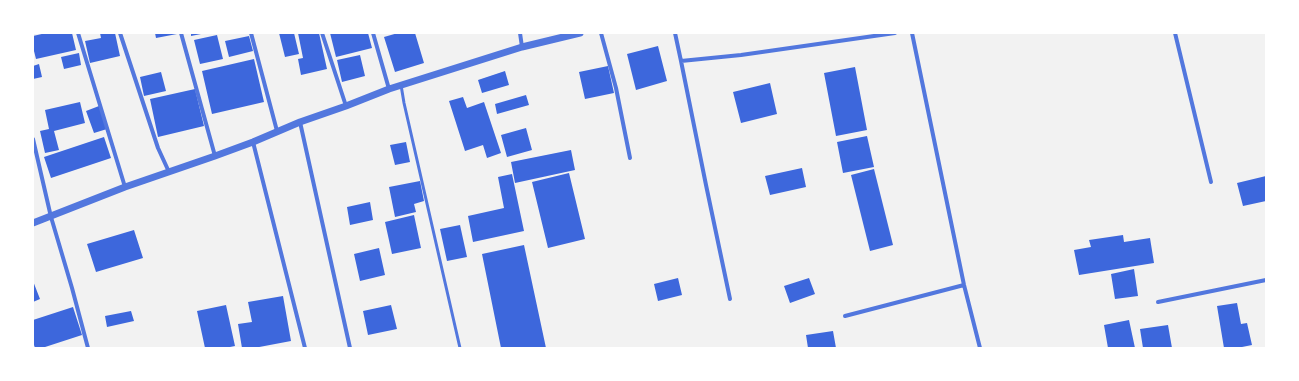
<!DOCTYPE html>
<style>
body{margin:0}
#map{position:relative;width:1299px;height:381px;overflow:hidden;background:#f2f2f2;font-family:Cabin,sans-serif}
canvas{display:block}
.frame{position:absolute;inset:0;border:34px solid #fff;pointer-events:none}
</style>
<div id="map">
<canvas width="1299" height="381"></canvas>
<div class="frame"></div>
</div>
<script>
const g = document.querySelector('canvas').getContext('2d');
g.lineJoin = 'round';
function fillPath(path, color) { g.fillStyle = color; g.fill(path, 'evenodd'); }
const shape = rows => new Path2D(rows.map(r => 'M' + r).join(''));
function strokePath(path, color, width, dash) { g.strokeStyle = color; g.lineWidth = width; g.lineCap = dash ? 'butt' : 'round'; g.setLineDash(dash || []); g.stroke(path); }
const building = shape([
 [46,33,72,33,76,50,36,59,33,47,33,36],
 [100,33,115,33,120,56,90,63,85,41,101,38],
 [155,33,177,33,177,34,156,38],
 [191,33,201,33,201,34,191,36],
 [279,33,294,33,299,54,285,57],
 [298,33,319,33,327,69,301,75,298,59,303,58],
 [330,33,368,33,372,48,336,57],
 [398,33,415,33,424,63,395,72,384,37],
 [217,35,223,59,200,64,194,40],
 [249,36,253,51,229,57,225,41],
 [658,46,667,81,636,90,627,54],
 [79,53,81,65,64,69,61,57],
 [360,55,365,76,342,82,337,60],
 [254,59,264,102,212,114,202,71],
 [39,64,42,77,33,79,33,66],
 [608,66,614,93,585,99,579,72],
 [855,67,867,130,836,136,824,73],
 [505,71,509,85,482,93,478,80],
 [161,72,166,91,144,96,140,77],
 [770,83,777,114,741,123,733,92],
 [195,89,204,126,158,137,150,99],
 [526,95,529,105,497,114,495,104],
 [463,97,467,108,484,102,501,153,487,158,483,145,465,151,449,101],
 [80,102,85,123,54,131,59,150,45,153,40,131,49,129,45,110],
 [99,106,107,129,94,133,86,111],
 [526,128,532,150,507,157,501,135],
 [867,136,874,167,843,173,837,142],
 [104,137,111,158,51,178,44,157],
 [406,142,410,162,395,165,390,145],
 [571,150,575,170,515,183,511,162],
 [802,168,806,187,770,195,765,176],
 [874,169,893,245,870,251,851,175],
 [569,173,585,239,548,248,532,182],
 [512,174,524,231,473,242,468,216,504,208,498,177],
 [1266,176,1266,201,1243,206,1237,183],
 [420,181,424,201,414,204,416,212,395,217,389,187],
 [370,202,373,220,350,225,347,207],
 [414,215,421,248,392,254,385,222],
 [460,225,467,257,447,261,440,229],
 [134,230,143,258,96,272,87,244],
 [1123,235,1124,242,1150,238,1154,263,1079,275,1074,250,1091,247,1089,240],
 [524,245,546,348,501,348,482,254],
 [379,248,385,275,360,281,354,254],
 [1134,269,1138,296,1115,299,1111,274],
 [678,278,682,295,658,301,654,284],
 [809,278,815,294,790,303,784,286],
 [33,281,40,299,33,302],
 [283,296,291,341,254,348,242,348,238,324,252,322,248,302],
 [1237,303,1241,324,1247,323,1252,345,1237,348,1224,348,1217,306],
 [226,305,235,346,225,348,205,348,197,311],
 [391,305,397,329,368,335,363,311],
 [73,307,82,335,42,348,35,348,33,342,33,320],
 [131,311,134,321,107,327,105,316],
 [1129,320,1135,348,1108,348,1104,325],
 [1168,325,1172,348,1143,348,1140,329],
 [833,331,836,348,808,348,806,335]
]);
const service = shape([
 [401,85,404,103,460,348]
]);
const minor = shape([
 [78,33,125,187],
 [120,33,158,148,169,172],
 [181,33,215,156],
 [251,33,277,131],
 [322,33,346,106],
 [373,33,389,89],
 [520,33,522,47],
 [601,33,616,88,630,158],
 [675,33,681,61],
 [912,33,964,285,980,348],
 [1175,33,1211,182],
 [300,122,350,348],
 [33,139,51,217,72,288,88,348],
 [253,142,305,348],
 [730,299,706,185,681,61,741,55,895,33],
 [1158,302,1266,280],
 [845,316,964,285]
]);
const tertiary = shape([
 [33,223,125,187,215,156,253,142,300,122,346,106,389,89,522,47,580,33]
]);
fillPath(building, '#3d67dc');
strokePath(service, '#5277de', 3);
strokePath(minor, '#5277de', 4);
strokePath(tertiary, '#5277de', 7);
</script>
